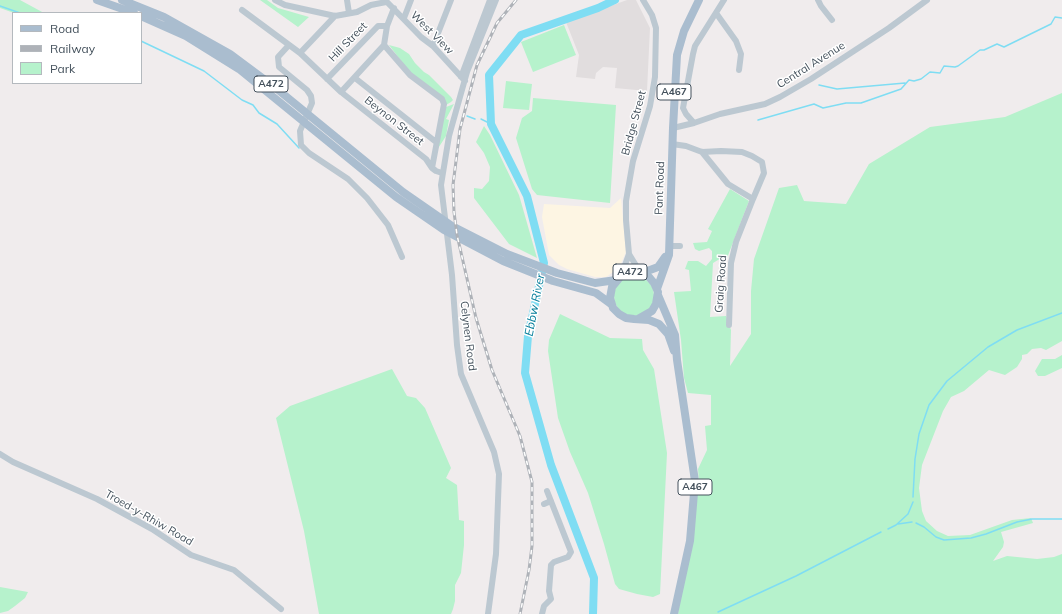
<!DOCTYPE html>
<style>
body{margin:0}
#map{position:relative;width:1062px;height:614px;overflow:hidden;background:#f0eced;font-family:Mulish,sans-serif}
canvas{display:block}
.legend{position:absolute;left:12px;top:12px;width:130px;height:72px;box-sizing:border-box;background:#fff;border:1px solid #b4b9be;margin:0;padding:5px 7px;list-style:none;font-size:12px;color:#44515c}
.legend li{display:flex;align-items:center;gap:8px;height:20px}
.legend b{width:20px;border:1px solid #b4b9be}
</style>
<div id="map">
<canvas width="1062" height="614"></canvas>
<ul class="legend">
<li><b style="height:5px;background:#aabdcf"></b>Road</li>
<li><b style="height:5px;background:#aeb2b8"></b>Railway</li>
<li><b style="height:11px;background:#b6f2cc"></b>Park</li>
</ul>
</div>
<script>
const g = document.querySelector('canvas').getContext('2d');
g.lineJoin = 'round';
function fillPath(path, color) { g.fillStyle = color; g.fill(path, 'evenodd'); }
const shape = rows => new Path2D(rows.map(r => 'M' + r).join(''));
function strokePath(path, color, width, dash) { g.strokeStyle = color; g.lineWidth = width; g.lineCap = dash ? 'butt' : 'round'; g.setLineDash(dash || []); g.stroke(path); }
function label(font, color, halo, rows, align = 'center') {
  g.font = font + ' Mulish,sans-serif'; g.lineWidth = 3; g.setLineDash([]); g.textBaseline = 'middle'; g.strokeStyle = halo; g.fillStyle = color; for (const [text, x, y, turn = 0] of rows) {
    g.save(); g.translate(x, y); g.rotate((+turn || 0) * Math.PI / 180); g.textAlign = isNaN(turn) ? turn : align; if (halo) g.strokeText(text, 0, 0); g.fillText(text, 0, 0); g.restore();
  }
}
const commercial = shape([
 [621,198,626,252,619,268,606,277,595,277,567,269,559,265,549,255,542,217,544,204,610,208]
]);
const education = shape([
 [627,0,636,0,650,28,647,91,615,88,617,68,603,67,596,73,595,79,576,77,579,55,566,22]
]);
const green = shape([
 [0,0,20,0,44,13,14,13,0,8],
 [260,0,267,0,278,8,309,17,298,27],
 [564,25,576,55,533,72,521,42],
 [389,45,400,48,409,54,415,63,424,72,429,75,451,97,453,100,451,102,446,105,411,74],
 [506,81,532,84,529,110,503,108],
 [1062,93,1062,341,1046,350,1041,348,1032,349,1027,354,1022,355,1022,359,1017,367,1005,375,989,370,964,391,951,397,943,411,922,465,919,488,922,511,926,521,937,531,948,536,970,535,1012,520,1031,518,1033,523,1001,532,1004,542,1003,547,993,561,1007,556,1037,559,1054,557,1062,554,1062,614,678,614,699,482,698,469,707,450,705,426,711,425,711,395,688,393,684,378,681,340,674,292,691,291,689,270,685,269,688,261,698,261,706,266,712,259,712,251,709,248,699,251,695,249,693,243,707,242,712,231,708,229,730,189,749,201,727,258,723,257,713,263,710,317,726,316,731,330,730,366,751,334,751,291,754,259,779,188,797,185,804,201,846,204,869,164,930,127,1005,117],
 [533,98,616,105,610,203,537,195,532,189,516,138,522,118,532,111],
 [454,104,446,119,449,120,446,136,437,150,446,107],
 [484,126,490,135,519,195,537,258,509,244,474,198,474,188,482,189,489,181,490,167,484,153,476,142],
 '614 296a20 20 0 1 1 40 0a20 20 0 1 1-40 0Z',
 [560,314,610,338,642,339,643,350,654,369,667,453,660,594,653,597,637,594,619,589,615,584,604,544,588,493,570,452,558,418,548,351,549,340],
 [1062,355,1062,368,1045,376,1038,376,1035,371,1042,359,1055,359],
 [392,369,407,396,416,398,425,408,451,468,446,478,457,485,459,520,464,521,464,545,461,573,455,585,455,601,453,609,451,614,319,614,304,531,276,418,290,406],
 [0,587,28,592,25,598,15,606,8,611,0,613]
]);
const stream = shape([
 [0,6,20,13],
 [141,41,204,71,242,100,253,105,259,113,277,124,299,148],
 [819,85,837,89,905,83],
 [467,116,475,119],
 [481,119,491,124],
 [758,120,814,104,823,108,846,103,861,103,901,89,909,80,914,81,921,79,930,72,940,73,944,66,955,67,958,66,980,50,984,50,997,44,1004,47,1051,24,1055,17,1062,18],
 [913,497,915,459,919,434,929,405,947,381,988,347,1017,330,1062,313],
 [916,523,924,527,936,537,944,540,971,538,986,534,1017,522,1032,519,1062,519],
 [898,524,912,522],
 [888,529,896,525,908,514,913,502],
 [718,612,796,576,881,532]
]);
const river = shape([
 [593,614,594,578,551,465,525,373,528,336,544,263,527,196,491,124,489,75,521,35,598,8,615,0]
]);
const minor = shape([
 [275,0,285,5,335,16,357,12,371,5,386,2],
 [347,0,349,13],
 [385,0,421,37,433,46,465,81],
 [818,0,821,6,832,20],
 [394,8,387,26,384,45,410,75,442,99,444,104,432,168,436,171,442,173],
 [242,10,300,53,341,92,426,159,432,168],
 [716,13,736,41,741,54,739,70],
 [404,18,411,0],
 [289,45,278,57,279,67,307,90,311,96,312,103,300,131,301,145,309,153,348,179,367,198,388,225,402,257],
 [433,46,451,0],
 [300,53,335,16],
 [461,77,490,0],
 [355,78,436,142],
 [327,79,378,26,387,26],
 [341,92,384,45],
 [694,123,720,114,765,104,780,97,811,79,889,28,927,0],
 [673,128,694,123,686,114,683,108,693,54,695,46,724,0],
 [672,144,686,146,702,152,721,151,742,152,752,156,762,162,764,173,753,199],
 [702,152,728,184,753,199,736,242,731,263,729,325],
 [669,246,680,246],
 [640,272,629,254,626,220,626,201,633,161,650,106,655,77,656,28,652,15,643,0],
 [621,276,629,254],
 [0,454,13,462,97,499,152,529,191,555,234,570,281,609],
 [544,504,551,501],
 [488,614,496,554,499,474,494,452,461,374,457,345,452,275,441,185,449,136,467,72,496,0],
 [542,614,544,606,551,599,549,591,551,565,554,562,568,557,571,552,547,491]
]);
const major = shape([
 [97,0,134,13],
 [122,0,164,17,230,54,277,89,403,192,452,226,507,254,557,273,595,283,616,280],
 [141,16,186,36,239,69,396,197,444,230,503,261,553,281,596,293,611,304],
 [642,273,658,267,665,257],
 [657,289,669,255,673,128,677,55,684,31,699,0],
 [658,295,675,335,677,360,695,481,690,541,674,614],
 [638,319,652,311,656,304,658,292,654,283,649,277,642,273,631,272,621,276,612,287,610,298,613,308,619,314,626,318,634,319,649,320,659,324,668,334,674,351]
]);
const rail = shape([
 [516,0,497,23,477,65,460,129,453,185,454,212,457,235,476,318,492,370,520,436,532,482,532,546,529,570,520,614]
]);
const shields = [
 [271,84,34],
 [674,92,34],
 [630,272,34],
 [695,487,34]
];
const shieldNames = [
 ["A472",271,84],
 ["A467",674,92],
 ["A472",630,272],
 ["A467",695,487]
];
const streetNames = [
 ["West View",432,33,45],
 ["Hill Street",348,42,-46],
 ["Central Avenue",811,65,-32],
 ["Beynon Street",394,121,38],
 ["Bridge Street",634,123,-75],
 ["Pant Road",660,188,-88],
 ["Graig Road",721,284,-86],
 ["Celynen Road",468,336,83],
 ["Troed-y-Rhiw Road",149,518,30]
];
const waterNames = [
 ["Ebbw River",535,305,-79]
];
fillPath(commercial, '#fdf5e3');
fillPath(education, '#e1ddde');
fillPath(green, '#b6f2cc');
strokePath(stream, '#7fddf3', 1.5);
strokePath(river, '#7fddf3', 8);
strokePath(minor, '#bcc8d1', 6);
strokePath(major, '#aabdcf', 8);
strokePath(rail, '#aeb2b8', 3);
strokePath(rail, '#fff', 1.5, [4.5]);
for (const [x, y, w] of shields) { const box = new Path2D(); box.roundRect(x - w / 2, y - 8, w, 16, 3); g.fillStyle = '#fff'; g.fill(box); strokePath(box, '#44515c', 1); }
label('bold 10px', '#44515c', null, shieldNames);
label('11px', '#44515c', '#fff', streetNames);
label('italic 12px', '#037d9a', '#fff', waterNames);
</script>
